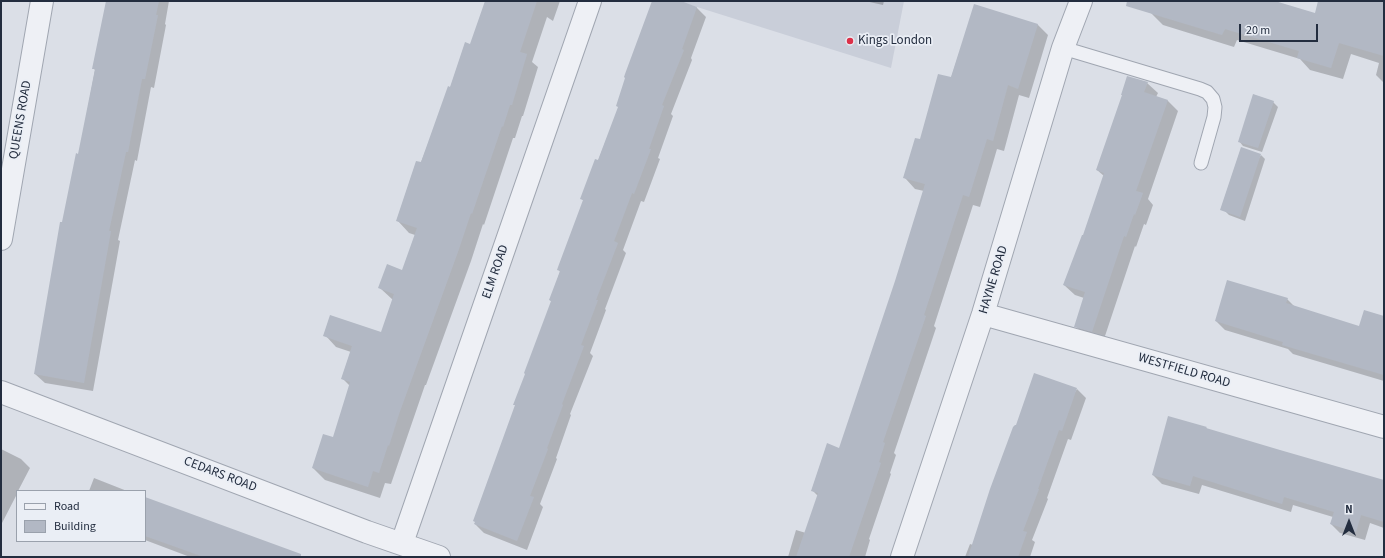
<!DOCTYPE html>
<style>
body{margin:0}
#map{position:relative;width:1385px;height:558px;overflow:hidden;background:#dbdfe7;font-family:"Source Sans 3",sans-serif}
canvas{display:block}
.frame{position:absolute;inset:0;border:2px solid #232d3f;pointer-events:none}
.legend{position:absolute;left:16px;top:490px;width:130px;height:52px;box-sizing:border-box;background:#eaeef5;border:1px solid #9aa1ac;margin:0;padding:5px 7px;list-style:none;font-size:12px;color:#232d3f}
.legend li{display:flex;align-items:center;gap:8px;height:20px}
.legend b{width:20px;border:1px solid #9aa1ac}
.north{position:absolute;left:1329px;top:502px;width:40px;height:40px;-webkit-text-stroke:3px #eaeef5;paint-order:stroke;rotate:0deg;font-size:11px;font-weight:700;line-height:16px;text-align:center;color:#232d3f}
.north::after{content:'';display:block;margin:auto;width:14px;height:18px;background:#232d3f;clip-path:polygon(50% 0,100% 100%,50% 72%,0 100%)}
.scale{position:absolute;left:1239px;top:24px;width:79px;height:18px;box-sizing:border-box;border:2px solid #232d3f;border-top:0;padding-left:5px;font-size:12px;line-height:14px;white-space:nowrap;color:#232d3f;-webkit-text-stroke:3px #eaeef5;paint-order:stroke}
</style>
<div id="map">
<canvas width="1385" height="558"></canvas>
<div class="frame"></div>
<ul class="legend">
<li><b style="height:5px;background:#eef0f5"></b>Road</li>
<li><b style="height:11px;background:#b2b8c4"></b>Building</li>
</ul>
<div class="north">N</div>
<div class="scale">20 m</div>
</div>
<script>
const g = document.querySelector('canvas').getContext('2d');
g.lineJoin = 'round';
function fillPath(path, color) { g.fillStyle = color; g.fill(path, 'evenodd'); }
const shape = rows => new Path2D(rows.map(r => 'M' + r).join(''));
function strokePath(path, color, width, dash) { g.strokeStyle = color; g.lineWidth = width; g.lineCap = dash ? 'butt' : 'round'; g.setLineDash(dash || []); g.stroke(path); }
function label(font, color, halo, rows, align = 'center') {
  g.font = font + ' "Source Sans 3",sans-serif'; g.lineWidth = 3.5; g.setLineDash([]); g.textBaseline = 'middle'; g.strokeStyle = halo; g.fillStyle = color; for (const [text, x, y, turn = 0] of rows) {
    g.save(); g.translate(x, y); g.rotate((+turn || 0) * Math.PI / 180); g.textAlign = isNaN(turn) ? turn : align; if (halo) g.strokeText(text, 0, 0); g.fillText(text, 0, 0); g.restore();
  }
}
const built = shape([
 [678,1,904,1,891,68]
]);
const shadow = shape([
 [107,1,169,1,165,24,166,25,154,88,151,87,137,161,135,160,118,240,120,241,93,391,45,383,35,374,63,224,79,155,95,70,93,68],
 [495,1,560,1,553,21,547,17,532,62,538,67,523,116,522,116,515,138,513,138,484,225,483,224,471,261,426,385,425,385,391,484,385,483,380,498,325,480,313,468,334,439,350,386,342,378,351,352,336,347,325,335,382,333,393,300,380,288,403,271,415,235,409,233,398,221,450,88,471,45],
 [654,1,678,1,697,8,706,17,691,58,692,60,671,114,673,116,658,158,660,159,644,202,641,201,623,250,626,253,605,309,606,310,590,353,593,356,570,414,571,415,556,458,557,459,540,504,543,507,527,550,484,533,475,524,552,302,550,300,560,272,559,270,584,201,582,199,598,161,619,107],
 [865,1,884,1,883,5],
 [1152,1,1272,1,1316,14,1319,1,1379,1,1384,2,1384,83,1376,75,1379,63,1351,54,1343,79,1310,70,1300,59,1237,40,1234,47,1163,25,1151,13],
 [975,5,1038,25,1048,35,1029,98,1019,95,1004,151,997,149,980,207,973,205,934,326,936,328,894,453,896,455,890,473,891,474,869,539,870,540,865,557,788,557,796,530,806,533,818,496,812,490,840,449,896,281,924,191,915,189,905,178,921,141,951,78],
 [1147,83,1158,93,1156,97,1168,101,1178,111,1148,199,1153,205,1146,225,1144,224,1136,247,1135,246,1103,342,1086,337,1076,326,1084,298,1075,295,1064,285,1084,237,1104,176,1097,170],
 [1273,102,1278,107,1262,152,1243,146,1239,141],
 [1261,155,1265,159,1245,221,1229,215,1224,210],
 [1287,299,1295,307,1360,327,1384,317,1384,381,1293,354,1288,349,1225,330,1216,321],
 [1077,389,1086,398,1071,440,1068,439,1047,498,1048,499,1032,540,1035,542,1030,557,965,557,970,544,973,545],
 [1206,428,1209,430,1384,481,1384,528,1370,523,1365,540,1340,533,1331,524,1333,517,1293,505,1291,512,1202,485,1199,494,1162,484,1153,475],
 [1,449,21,459,30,468,18,491,17,491,17,494,1,525],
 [94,478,127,491,89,491],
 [145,498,304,557,190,557,145,540]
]);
const building = shape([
 [106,1,159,1,156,15,158,15,145,79,142,79,128,152,126,152,109,231,111,231,84,383,34,374,60,222,62,222,76,153,78,154,95,69,92,69],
 [485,1,537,1,520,52,527,54,512,105,510,105,503,127,502,126,472,214,471,213,459,249,399,414,389,446,388,445,379,473,373,471,368,487,312,468,323,434,333,437,350,382,341,379,352,346,323,336,330,315,381,332,394,294,378,288,387,264,402,270,417,228,396,221,416,161,421,162,448,86,450,87,465,42,470,44],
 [652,1,681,1,697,7,682,49,684,50,662,105,664,106,649,149,651,149,634,194,632,193,614,241,618,243,596,300,598,300,581,345,584,346,562,404,563,405,547,448,548,449,530,496,534,497,517,541,474,524,475,522,473,521,515,405,513,405,525,374,524,373,551,301,549,300,560,271,557,270,558,267,583,200,580,199,595,159,598,160,618,107,616,106,625,78,624,77,625,74],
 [1127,1,1275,1,1315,13,1318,1,1384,1,1384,56,1339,43,1331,68,1297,58,1299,51,1225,29,1222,35,1126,6],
 [974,4,1038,24,1018,89,1008,85,993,141,987,139,969,197,963,195,924,315,926,316,883,442,885,443,879,462,881,463,849,557,796,557,818,493,811,491,827,443,839,448,895,281,925,184,903,178,915,138,920,139,938,74,951,77],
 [1127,76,1148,82,1144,92,1168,100,1136,191,1143,193,1135,215,1134,214,1126,237,1124,236,1092,332,1074,327,1085,292,1063,285,1082,235,1083,235,1104,173,1096,170,1122,95,1121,95],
 [1253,94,1274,101,1258,148,1238,142],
 [1241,147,1261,154,1240,217,1220,210],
 [1227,280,1288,298,1286,303,1359,326,1364,310,1384,316,1384,375,1282,345,1283,342,1215,321],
 [1034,373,1077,388,1062,431,1059,430,1038,489,1039,489,1023,531,1027,532,1018,557,968,557,990,489,1013,427,1015,425,1016,425],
 [1168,416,1207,427,1206,428,1280,450,1384,480,1384,522,1361,515,1356,532,1330,524,1334,512,1284,497,1282,504,1193,476,1190,486,1152,475],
 [145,497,301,554,301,557,204,557,145,536]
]);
const lane = shape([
 [1063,48,1200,89,1207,92,1213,99,1215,107,1214,117,1201,163]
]);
const street = shape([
 [1,239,42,1],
 [983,314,1384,427],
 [1,392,367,532,439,557],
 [402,543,590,1],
 [902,557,983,314,1063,48,1081,1]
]);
const markers = [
 [850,41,4,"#dc3048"]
];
const poiNames = [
 ["Kings London",858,41]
];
const streetNames = [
 ["QUEENS ROAD",21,120,-80],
 ["ELM ROAD",496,272,-71],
 ["HAYNE ROAD",994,280,-73],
 ["WESTFIELD ROAD",1184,371,16],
 ["CEDARS ROAD",220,475,21]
];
fillPath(built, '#c9ced9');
fillPath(shadow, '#0003');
fillPath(building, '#b2b8c4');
strokePath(lane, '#a0a6b1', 15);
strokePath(street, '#a0a6b1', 24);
strokePath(lane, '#eef0f5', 13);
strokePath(street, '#eef0f5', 22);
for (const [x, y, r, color] of markers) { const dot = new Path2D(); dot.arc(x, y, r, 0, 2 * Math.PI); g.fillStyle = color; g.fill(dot); strokePath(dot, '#eaeef5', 1.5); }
label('13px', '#232d3f', '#eaeef5', poiNames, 'left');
label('13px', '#232d3f', '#eaeef5', streetNames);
</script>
